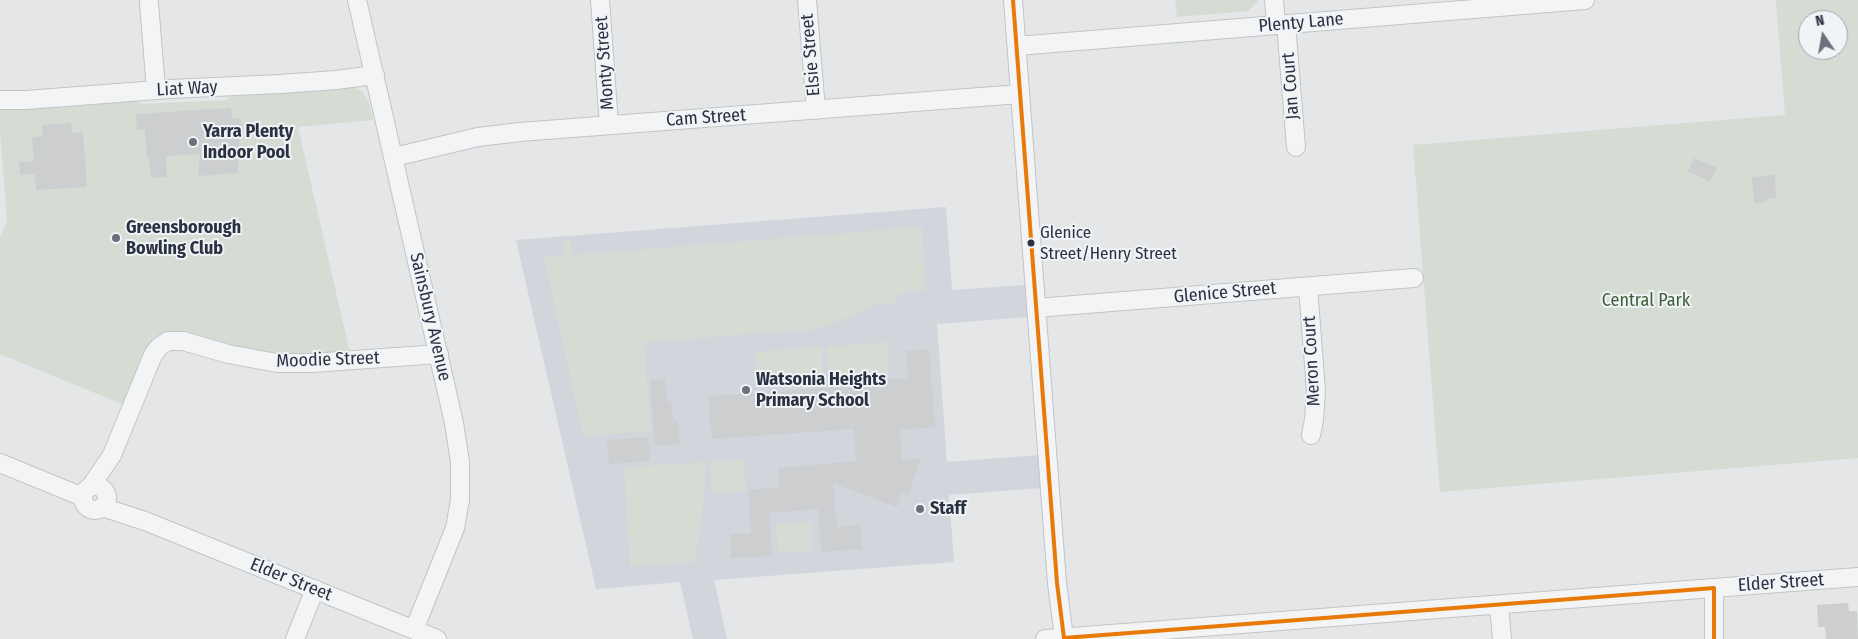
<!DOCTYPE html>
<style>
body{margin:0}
#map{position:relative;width:1858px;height:639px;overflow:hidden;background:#e4e6e8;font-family:"Fira Sans Condensed",sans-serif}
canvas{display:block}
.north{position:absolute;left:1798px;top:10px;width:50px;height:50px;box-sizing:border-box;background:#f1f4f7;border:1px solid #a1a6af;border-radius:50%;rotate:348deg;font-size:14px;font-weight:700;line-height:20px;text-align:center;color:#2a3242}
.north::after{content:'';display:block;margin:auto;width:18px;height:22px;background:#6b717c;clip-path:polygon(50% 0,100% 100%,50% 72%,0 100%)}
</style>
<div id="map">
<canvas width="1858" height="639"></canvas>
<div class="north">N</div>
</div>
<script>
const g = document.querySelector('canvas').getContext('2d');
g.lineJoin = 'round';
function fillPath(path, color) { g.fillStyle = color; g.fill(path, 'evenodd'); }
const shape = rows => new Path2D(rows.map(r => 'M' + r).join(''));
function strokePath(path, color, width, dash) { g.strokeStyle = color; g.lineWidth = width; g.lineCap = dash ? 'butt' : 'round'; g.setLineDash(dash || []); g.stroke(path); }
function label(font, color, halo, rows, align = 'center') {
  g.font = font + ' "Fira Sans Condensed",sans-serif'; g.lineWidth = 4; g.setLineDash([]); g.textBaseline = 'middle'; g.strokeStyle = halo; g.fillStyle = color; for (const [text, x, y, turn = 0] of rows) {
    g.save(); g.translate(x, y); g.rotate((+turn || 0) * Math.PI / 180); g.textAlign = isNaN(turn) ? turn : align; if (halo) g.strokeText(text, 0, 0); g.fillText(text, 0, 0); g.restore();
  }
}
const built = shape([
 [946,207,952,290,1026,285,1028,317,937,324,947,462,1040,455,1042,488,949,495,954,562,714,580,727,639,693,639,680,582,596,589,516,240]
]);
const green = shape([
 [1175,0,1258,0,1258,1,1248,11,1177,17],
 [1776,0,1858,0,1858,458,1440,492,1413,145,1785,115],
 [1808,20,1838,20,1838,50,1808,50],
 [352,87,361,90,364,94,369,103,373,120,298,127,350,353,321,355,271,355,246,351,181,333,169,333,124,405,0,354,0,238,7,221,0,130,0,108,133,100,141,104,227,100,234,94],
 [922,227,925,291,907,292,897,296,897,303,878,304,820,329,644,342,651,431,583,436,544,257,564,256,563,241,570,240,572,255],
 [887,342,889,375,830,380,827,347],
 [822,347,824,380,758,386,756,352],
 [744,460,746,491,716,493,711,491,710,462],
 [705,462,704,501,695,562,630,566,624,467],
 [811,522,812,551,778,553,776,524]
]);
const building = shape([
 [231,108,232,118,241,119,238,173,198,176,200,154,166,156,167,177,151,178,149,157,147,158,145,129,137,130,136,114],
 [71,123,72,133,83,132,87,187,36,190,35,174,20,175,19,162,34,161,32,137,43,136,42,125],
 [1694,158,1717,168,1710,182,1688,171],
 [1775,175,1776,198,1767,198,1767,202,1754,203,1752,177],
 [929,349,935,427,900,430,902,460,921,458,908,495,902,493,897,507,833,483,837,527,860,525,862,549,821,552,818,509,769,513,772,556,731,558,730,534,751,533,749,490,779,487,778,468,856,461,854,429,712,439,708,396,876,384,876,380,908,378,906,351],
 [665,379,666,402,671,401,673,421,678,421,680,444,655,446,650,380],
 [648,437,650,461,609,464,607,440],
 [1848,603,1849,611,1857,611,1858,639,1826,639,1825,627,1818,627,1817,605]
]);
const minor = shape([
 [357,0,454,423,460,462,460,500,455,528,414,630],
 [600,0,609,125],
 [807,0,816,110],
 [1013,0,1057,583,1064,638],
 [1274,0,1276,25],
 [149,3,156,90],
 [1286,24,1296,147],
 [1017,46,1585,0],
 [0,100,26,100,170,89,280,84,336,80,375,75],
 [394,157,478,137,520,132,1020,94],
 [1308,287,1316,391,1314,420,1311,435],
 [1036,308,1414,278],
 [0,463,83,497],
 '83 498a12 12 0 1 1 24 0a12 12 0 1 1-24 0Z',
 [91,486,112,455,153,355,159,347,168,341,183,341,228,354,277,363,312,363,439,354],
 [102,507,145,521,437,639],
 [1499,605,1502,639],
 [295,639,315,589],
 [1045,639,1858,577],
 [1714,639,1714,588]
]);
const bus1 = shape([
 [1013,0,1057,583,1064,638],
 [1064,638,1714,588,1714,639]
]);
const markers = [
 [193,142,5,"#6b717c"],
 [116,238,5,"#6b717c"],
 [1031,243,4.5,"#2a3242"],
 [746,390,5,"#6b717c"],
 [920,509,5,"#6b717c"]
];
const busNames = [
 ["Glenice",1040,233],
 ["Street/Henry Street",1040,254]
];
const streetNames = [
 ["Plenty Lane",1301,23,-5],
 ["Elsie Street",811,55,-95],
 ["Monty Street",605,63,-94],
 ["Jan Court",1291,86,-94],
 ["Liat Way",187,89,-3],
 ["Cam Street",706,118,-4],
 ["Glenice Street",1225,293,-5],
 ["Sainsbury Avenue",430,317,77],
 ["Moodie Street",328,360,-2],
 ["Meron Court",1312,361,-93],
 ["Elder Street",291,580,22],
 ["Elder Street",1781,583,-4]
];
const poiNames = [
 ["Yarra Plenty",203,132],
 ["Indoor Pool",203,153],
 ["Greensborough",126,228],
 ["Bowling Club",126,249],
 ["Watsonia Heights",756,380],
 ["Primary School",756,401],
 ["Staff",930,509]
];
const parkNames = [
 ["Central Park",1646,301]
];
fillPath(built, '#d2d5db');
fillPath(green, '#d4dcd4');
fillPath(building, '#ccced0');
strokePath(minor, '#c2c4c6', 20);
strokePath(minor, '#f2f4f5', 18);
strokePath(bus1, '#ea7a07', 4);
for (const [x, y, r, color] of markers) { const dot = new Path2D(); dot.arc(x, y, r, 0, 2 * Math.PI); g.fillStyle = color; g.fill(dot); strokePath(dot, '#f1f4f7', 2); }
label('17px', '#2a3242', '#f1f4f7', busNames, 'left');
label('18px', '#2a3242', '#f1f4f7', streetNames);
label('bold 18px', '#2a3242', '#f1f4f7', poiNames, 'left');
label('18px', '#3d5e37', '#f1f4f7', parkNames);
</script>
